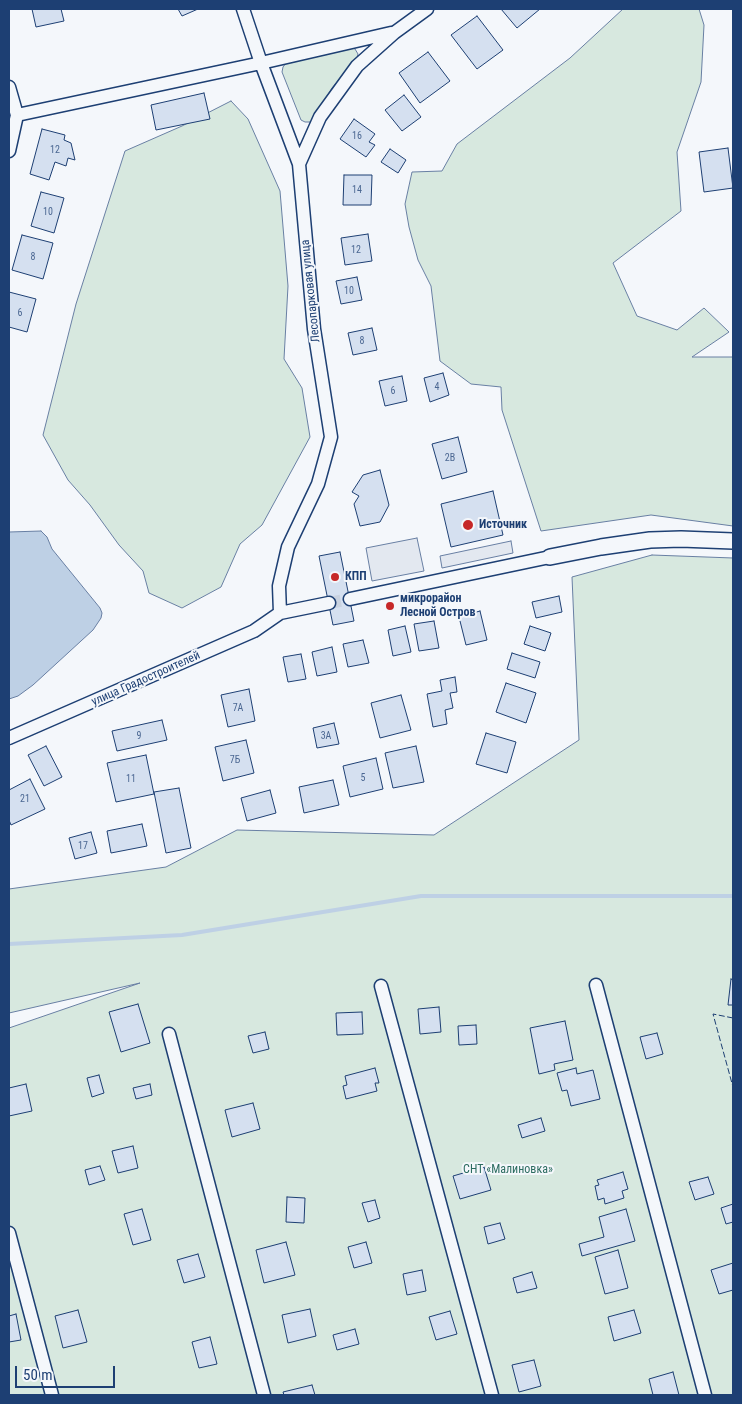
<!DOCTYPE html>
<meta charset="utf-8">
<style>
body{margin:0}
#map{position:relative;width:742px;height:1404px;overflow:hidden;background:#f4f7fb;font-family:"Roboto Condensed",sans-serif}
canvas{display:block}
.frame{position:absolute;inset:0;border:10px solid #1d3f73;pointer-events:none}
.scale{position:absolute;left:15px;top:1366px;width:100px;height:22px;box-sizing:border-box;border:2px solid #1d3f73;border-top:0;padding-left:6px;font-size:15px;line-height:18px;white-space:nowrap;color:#1d3f73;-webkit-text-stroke:4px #f4f7fb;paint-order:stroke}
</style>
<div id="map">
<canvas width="742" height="1404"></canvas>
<div class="frame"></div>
<div class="scale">50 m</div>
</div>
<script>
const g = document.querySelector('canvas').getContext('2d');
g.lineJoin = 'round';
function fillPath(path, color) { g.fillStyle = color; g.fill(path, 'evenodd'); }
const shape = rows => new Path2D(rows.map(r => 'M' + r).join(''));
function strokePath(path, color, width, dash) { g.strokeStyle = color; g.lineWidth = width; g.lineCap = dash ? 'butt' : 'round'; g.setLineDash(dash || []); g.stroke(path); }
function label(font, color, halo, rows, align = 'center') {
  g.font = font + ' "Roboto Condensed",sans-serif'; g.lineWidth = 4; g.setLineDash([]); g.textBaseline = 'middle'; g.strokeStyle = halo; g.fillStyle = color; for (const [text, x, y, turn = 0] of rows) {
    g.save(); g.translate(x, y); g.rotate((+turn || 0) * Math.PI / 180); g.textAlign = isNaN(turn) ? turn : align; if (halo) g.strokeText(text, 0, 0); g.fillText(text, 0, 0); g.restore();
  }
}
const green = shape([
 [623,9,699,9,704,25,701,82,677,152,681,211,613,263,637,316,677,330,704,308,729,332,692,357,733,357,733,526,651,515,541,531,502,410,501,387,471,384,440,361,431,286,418,260,409,227,405,204,412,172,442,171,457,144,570,58,623,9],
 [352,47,355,49,358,54,357,58,332,88,313,120,310,122,305,122,301,120,282,72,283,67,286,63,352,47],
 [231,101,248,119,280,191,288,286,284,359,302,388,310,437,262,525,240,544,221,587,182,608,149,593,143,571,119,545,90,505,68,480,43,435,76,304,125,151,182,126,231,101],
 [652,555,733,558,733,1395,9,1395,9,1028,140,983,9,1013,9,889,166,867,237,830,434,835,579,740,572,577,652,555]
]);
const parking = shape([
 [417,538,424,571,372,581,366,548,417,538],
 [511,541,513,553,442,568,440,556,511,541]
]);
const water = shape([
 [41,531,47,537,52,549,100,608,102,613,101,618,93,630,33,685,18,696,9,699,9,532,41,531]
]);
const stream = shape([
 [9,944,182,935,421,896,733,896]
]);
const building = shape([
 [32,9,61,9,64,21,36,27,32,9],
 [178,9,198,9,182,16,178,9],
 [501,9,540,9,517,28,501,9],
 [477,16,503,50,477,69,451,35,477,16],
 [428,52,450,81,420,103,399,73,428,52],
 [204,93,210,119,156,130,151,105,204,93],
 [404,95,421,117,402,131,385,110,404,95],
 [354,119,375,134,369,142,375,145,366,157,340,139,354,119],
 [42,129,65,135,64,140,71,143,75,160,68,158,66,166,55,162,49,180,30,174,42,129],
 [728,148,733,188,704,192,699,152,728,148],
 [390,149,406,160,398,173,381,162,390,149],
 [344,175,372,175,371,205,343,205,344,175],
 [41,192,64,198,54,233,31,226,41,192],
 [368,234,372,261,345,265,341,238,368,234],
 [22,235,53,243,43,279,12,270,22,235],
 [357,277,362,300,341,304,336,281,357,277],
 [9,292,36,299,27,332,9,327,9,292],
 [372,328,377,350,353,355,348,333,372,328],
 [443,373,449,395,430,402,424,378,443,373],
 [402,376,407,401,385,406,379,381,402,376],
 [458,437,467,472,442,479,432,444,458,437],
 [380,470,389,505,380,522,360,526,354,504,359,496,352,492,363,475,380,470],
 [493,491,503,535,451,547,441,504,493,491],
 [340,552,354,621,333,625,319,556,340,552],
 [559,596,562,612,536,618,532,602,559,596],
 [480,611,487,640,466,645,459,617,480,611],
 [434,621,439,648,419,651,414,624,434,621],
 [405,626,411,652,393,656,388,630,405,626],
 [530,626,551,633,545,651,524,644,530,626],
 [363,640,369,663,348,667,343,644,363,640],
 [332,647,337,672,317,676,312,652,332,647],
 [512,653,540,662,535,678,507,669,512,653],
 [301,654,306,679,288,682,283,657,301,654],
 [455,677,457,692,450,693,453,708,445,710,447,724,433,727,427,694,442,691,440,680,455,677],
 [506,683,536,693,526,723,496,712,506,683],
 [249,689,255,721,228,727,221,695,249,689],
 [401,695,411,730,380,738,371,703,401,695],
 [162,720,167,740,117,751,112,731,162,720],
 [334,723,339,744,317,748,313,728,334,723],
 [486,733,516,742,507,773,476,764,486,733],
 [246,740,254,773,223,781,215,747,246,740],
 [46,746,62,777,44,786,28,755,46,746],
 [416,746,424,782,393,788,385,753,416,746],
 [146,755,154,794,116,802,107,763,146,755],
 [376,758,383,789,350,797,343,766,376,758],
 [30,779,45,809,11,825,9,820,9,790,30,779],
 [333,780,339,805,304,813,299,787,333,780],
 [179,788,191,848,166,853,154,792,179,788],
 [270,790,276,813,247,821,241,798,270,790],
 [142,824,147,846,111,853,107,831,142,824],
 [91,832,97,853,75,859,69,838,91,832],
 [731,979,733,980,733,1005,728,1005,731,979],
 [138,1004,150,1043,121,1052,109,1012,138,1004],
 [439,1007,441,1032,420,1034,418,1009,439,1007],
 [362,1012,363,1034,337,1035,336,1013,362,1012],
 [565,1021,573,1060,554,1064,555,1070,539,1074,530,1028,565,1021],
 [476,1025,477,1044,459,1045,458,1026,476,1025],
 [265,1032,269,1049,253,1053,248,1036,265,1032],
 [657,1033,663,1054,646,1059,640,1037,657,1033],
 [375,1068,379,1083,375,1083,377,1091,346,1099,343,1086,347,1085,345,1076,375,1068],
 [576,1068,577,1074,593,1070,600,1099,571,1106,567,1090,562,1091,557,1073,576,1068],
 [99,1075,104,1093,92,1097,87,1078,99,1075],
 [26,1084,32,1111,9,1116,9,1088,26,1084],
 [150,1084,152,1095,136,1099,133,1088,150,1084],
 [253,1103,260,1129,232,1137,225,1110,253,1103],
 [541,1118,545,1131,522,1138,518,1125,541,1118],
 [133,1146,138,1168,118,1173,112,1151,133,1146],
 [100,1166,105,1180,89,1185,85,1170,100,1166],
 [484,1167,491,1190,460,1199,453,1176,484,1167],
 [623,1172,628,1189,622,1191,624,1198,605,1204,604,1198,598,1200,595,1186,599,1185,597,1180,623,1172],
 [708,1177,714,1194,695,1200,689,1182,708,1177],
 [287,1197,305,1198,304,1223,286,1222,287,1197],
 [375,1200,380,1218,368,1222,362,1203,375,1200],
 [733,1204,733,1222,726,1224,721,1208,733,1204],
 [142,1209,151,1240,133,1245,124,1214,142,1209],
 [626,1209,635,1241,582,1256,579,1244,604,1237,599,1217,626,1209],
 [500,1223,505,1239,488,1244,484,1227,500,1223],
 [286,1242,295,1275,264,1283,256,1250,286,1242],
 [366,1242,372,1263,354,1268,348,1247,366,1242],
 [618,1250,628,1288,605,1294,595,1257,618,1250],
 [198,1254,205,1277,184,1283,177,1260,198,1254],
 [733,1263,733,1290,719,1294,711,1270,733,1263],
 [422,1270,426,1291,407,1295,403,1274,422,1270],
 [532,1272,537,1288,517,1293,513,1278,532,1272],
 [310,1309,316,1336,288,1343,282,1315,310,1309],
 [78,1310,87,1342,63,1348,55,1316,78,1310],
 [634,1310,641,1333,614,1341,608,1317,634,1310],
 [450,1311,457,1334,436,1340,429,1317,450,1311],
 [16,1314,21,1340,9,1342,9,1316,16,1314],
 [355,1329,359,1344,337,1350,333,1335,355,1329],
 [210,1337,217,1364,199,1368,192,1342,210,1337],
 [534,1360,541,1386,519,1392,512,1365,534,1360],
 [673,1372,679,1395,653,1395,649,1379,673,1372],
 [312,1385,315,1395,284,1395,283,1392,312,1385]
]);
const minorTunnel = shape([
 [329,603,350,599]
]);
const minor = shape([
 [243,9,261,63,299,164],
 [9,87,17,115,9,151],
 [17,115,261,63,391,33],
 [350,599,550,557],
 [280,613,279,586,288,547,318,484,331,437,314,329,299,164,320,117,357,66,394,33,427,9],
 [9,738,254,631,280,613,329,603],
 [596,985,705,1395],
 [381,986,492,1395],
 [169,1034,264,1395],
 [9,1233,52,1395]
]);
const tertiary = shape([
 [550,557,601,547,650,540,681,539,733,541]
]);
const fence = shape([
 [733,1018,713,1014,733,1087]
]);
const markers = [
 [468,525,6,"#c62828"],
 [335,577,5,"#c62828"],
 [390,606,5,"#c62828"]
];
const numberNames = [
 ["16",357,136],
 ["12",55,150],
 ["14",357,190],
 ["10",48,212],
 ["12",356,250],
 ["8",33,257],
 ["10",349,291],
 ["6",20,313],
 ["8",362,341],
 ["4",437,387],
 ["6",393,391],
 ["2В",450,458],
 ["7А",238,708],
 ["9",139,736],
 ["3А",326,736],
 ["7Б",235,760],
 ["5",363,778],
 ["11",131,779],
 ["21",25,799],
 ["17",83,846]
];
const streetNames = [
 ["Лесопарковая улица",311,291,-96],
 ["улица Градостроителей",146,679,-24]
];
const poiNames = [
 ["Источник",479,525],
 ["КПП",345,577],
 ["микрорайон",400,599],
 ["Лесной Остров",400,613]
];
const parkNames = [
 ["СНТ «Малиновка»",508,1170]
];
fillPath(green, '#d7e8df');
strokePath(green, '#687fa3', 1);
fillPath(parking, '#e3e8f0');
strokePath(parking, '#687fa3', 1);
fillPath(water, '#bed0e5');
strokePath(water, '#687fa3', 1);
strokePath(stream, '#bed0e5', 4);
fillPath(building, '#d5e0f0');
strokePath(building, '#1d3f73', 1);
strokePath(minorTunnel, '#c9d2e0', 12, [12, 6]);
strokePath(minor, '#1d3f73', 15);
strokePath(tertiary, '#1d3f73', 18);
strokePath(minor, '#f4f7fb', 12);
strokePath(tertiary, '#f4f7fb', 15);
strokePath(fence, '#1d3f73', 1, [6, 2.5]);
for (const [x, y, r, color] of markers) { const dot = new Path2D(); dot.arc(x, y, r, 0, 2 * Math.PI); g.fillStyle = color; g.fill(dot); strokePath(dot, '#f4f7fb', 2); }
label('10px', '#4b6792', null, numberNames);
label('12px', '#1d3f73', '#f4f7fb', streetNames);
label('bold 12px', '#1d3f73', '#f4f7fb', poiNames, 'left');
label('12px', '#2c6c60', '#f4f7fb', parkNames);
</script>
